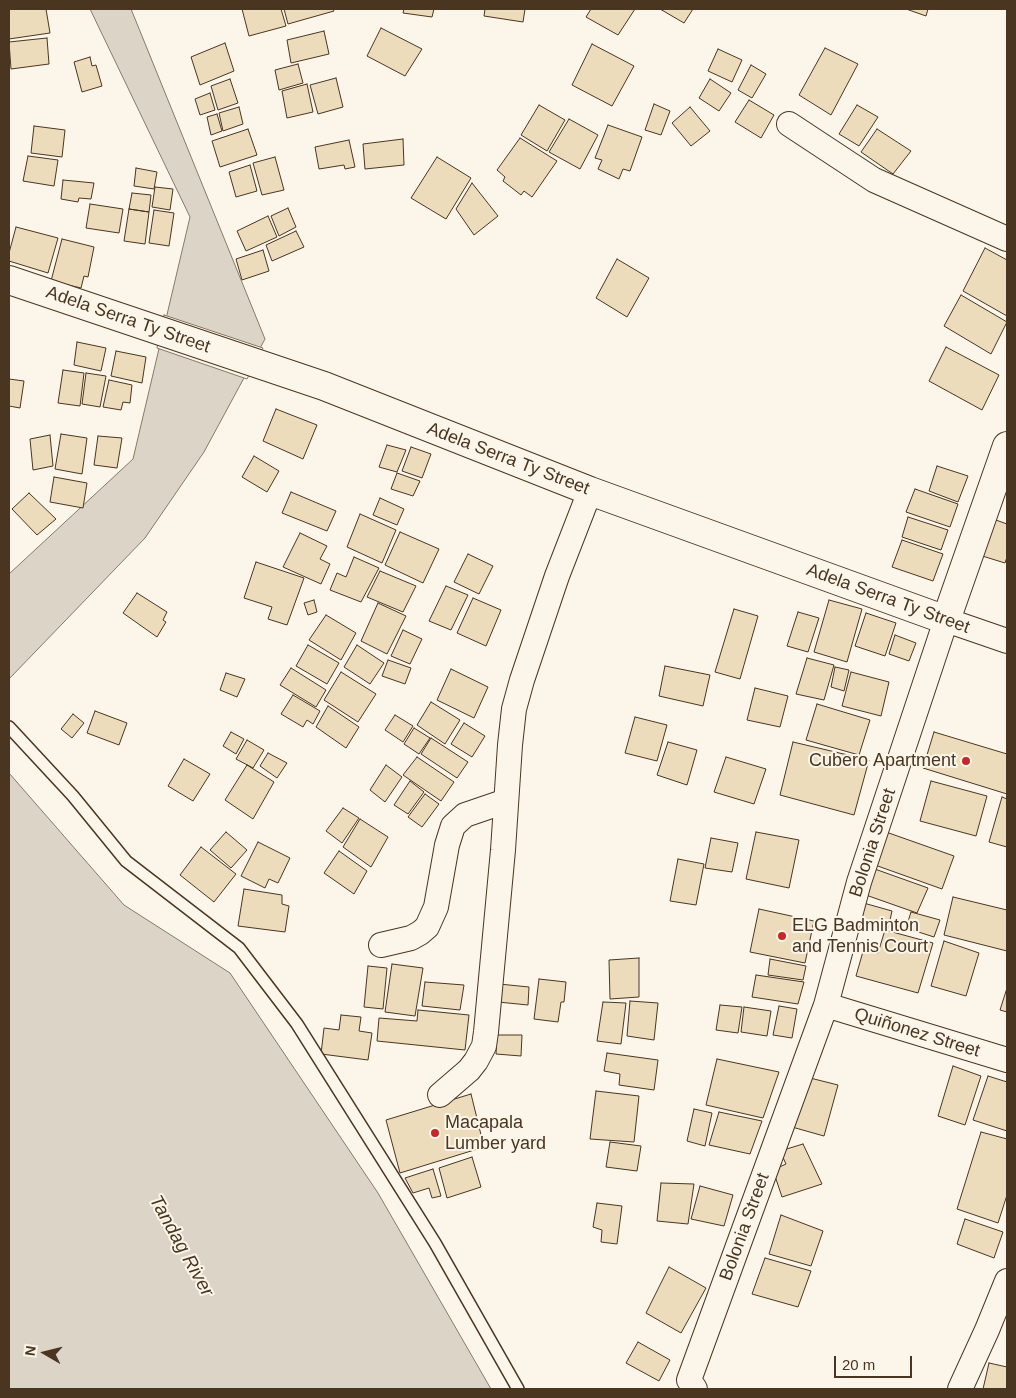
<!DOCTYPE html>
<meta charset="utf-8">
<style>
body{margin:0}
#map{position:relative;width:1016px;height:1398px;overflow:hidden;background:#fbf6e9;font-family:Helvetica,sans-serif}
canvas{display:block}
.frame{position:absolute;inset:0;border:10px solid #4a3520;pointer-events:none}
.north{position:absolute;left:20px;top:1328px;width:50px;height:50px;-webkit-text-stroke:4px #fbf6e9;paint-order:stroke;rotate:278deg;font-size:14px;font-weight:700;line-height:20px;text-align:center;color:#4a3520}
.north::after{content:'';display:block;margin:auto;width:18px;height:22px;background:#4a3520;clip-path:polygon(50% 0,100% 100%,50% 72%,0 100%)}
.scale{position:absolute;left:834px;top:1356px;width:78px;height:22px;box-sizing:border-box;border:2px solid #4a3520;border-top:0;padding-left:6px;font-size:15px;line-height:18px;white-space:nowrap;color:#4a3520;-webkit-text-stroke:4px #fbf6e9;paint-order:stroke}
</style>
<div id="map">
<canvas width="1016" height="1398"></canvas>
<div class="frame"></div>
<div class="north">N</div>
<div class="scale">20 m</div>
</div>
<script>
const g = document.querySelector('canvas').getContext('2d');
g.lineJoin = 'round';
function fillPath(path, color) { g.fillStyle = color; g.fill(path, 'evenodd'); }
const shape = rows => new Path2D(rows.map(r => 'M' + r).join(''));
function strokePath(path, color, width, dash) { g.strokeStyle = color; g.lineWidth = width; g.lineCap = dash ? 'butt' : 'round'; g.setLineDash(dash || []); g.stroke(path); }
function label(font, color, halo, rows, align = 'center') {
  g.font = font + ' Helvetica,sans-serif'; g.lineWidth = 4; g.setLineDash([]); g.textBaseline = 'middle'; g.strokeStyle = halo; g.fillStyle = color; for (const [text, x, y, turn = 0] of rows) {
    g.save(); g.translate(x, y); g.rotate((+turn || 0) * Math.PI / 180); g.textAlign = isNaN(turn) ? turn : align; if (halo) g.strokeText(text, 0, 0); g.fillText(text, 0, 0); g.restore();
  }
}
const water = shape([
 [90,9,131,9,265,339,204,452,145,538,9,679,9,574,133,459,190,217,90,9],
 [9,773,124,905,230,973,378,1193,491,1389,9,1389,9,773]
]);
const pier = shape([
 [164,315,263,348,247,379,157,348,164,315]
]);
const building = shape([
 [9,9,46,9,50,33,9,39,9,9],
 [242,9,281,9,286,26,249,36,242,9],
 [284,9,333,9,334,11,288,24,284,9],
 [404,9,434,9,432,17,403,13,404,9],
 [485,9,525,9,523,22,484,16,485,9],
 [591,9,635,9,618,35,586,17,591,9],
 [660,9,693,9,684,23,660,9],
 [906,9,928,9,926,16,906,9],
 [381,28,422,49,405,76,367,56,381,28],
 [324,31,329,54,291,63,287,40,324,31],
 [47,38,49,64,11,69,9,42,47,38],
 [225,43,234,71,200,85,191,57,225,43],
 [592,44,634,66,612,106,572,85,592,44],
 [825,48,858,64,831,115,799,95,825,48],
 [718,49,742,60,732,82,708,71,718,49],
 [90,57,92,66,96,65,102,86,82,92,74,62,90,57],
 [298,64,303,83,279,90,275,70,298,64],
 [751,65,766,74,752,98,738,90,751,65],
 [336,78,343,107,318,114,310,85,336,78],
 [230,79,238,103,218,110,211,86,230,79],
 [710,79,731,93,719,111,699,98,710,79],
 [307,84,313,112,287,118,282,91,307,84],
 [210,93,215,110,200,115,195,99,210,93],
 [749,100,774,115,761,138,735,122,749,100],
 [654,104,670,111,661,135,645,130,654,104],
 [539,105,565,120,547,151,521,135,539,105],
 [857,105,878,117,859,146,839,134,857,105],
 [239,107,243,124,223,131,219,113,239,107],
 [690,107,710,131,691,146,672,123,690,107],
 [217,114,222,131,211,135,207,117,217,114],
 [569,119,598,135,580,169,549,152,569,119],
 [608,125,642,137,630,171,623,169,619,179,598,169,602,160,595,158,608,125],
 [34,126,65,130,62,157,31,153,34,126],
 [248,129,257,155,220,167,212,141,248,129],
 [877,129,911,151,893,174,861,152,877,129],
 [520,138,557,161,532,197,524,191,521,195,503,181,505,177,497,170,520,138],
 [403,139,404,165,365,169,363,144,403,139],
 [349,140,355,167,345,169,344,165,319,169,315,147,349,140],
 [28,156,58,160,54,186,23,181,28,156],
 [275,157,284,190,262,195,253,163,275,157],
 [437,157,471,178,446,219,411,198,437,157],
 [250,165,257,191,236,197,229,172,250,165],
 [136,168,157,172,154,189,134,186,136,168],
 [63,180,94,183,91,199,79,198,78,202,61,199,63,180],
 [472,183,498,216,474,235,456,209,472,183],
 [155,187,173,189,170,210,152,207,155,187],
 [132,193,151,195,149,212,129,209,132,193],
 [90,204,123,209,119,233,86,228,90,204],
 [288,208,296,227,279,236,271,216,288,208],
 [129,209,149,212,145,244,124,241,129,209],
 [154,210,174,213,169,246,149,243,154,210],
 [268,216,277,237,246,251,237,231,268,216],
 [16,227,58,238,48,273,9,261,9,253,16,227],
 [296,231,304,247,272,261,266,245,296,231],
 [62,239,94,247,88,277,84,276,81,288,51,281,62,239],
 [985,248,1007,260,1007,316,963,291,985,248],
 [263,250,269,271,242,280,236,259,263,250],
 [617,259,649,278,627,317,596,298,617,259],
 [961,295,1007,322,991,354,944,326,961,295],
 [77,342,106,348,101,371,74,365,77,342],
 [946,347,999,375,982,410,929,381,946,347],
 [116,351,146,357,142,383,111,376,116,351],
 [63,370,84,373,80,406,58,403,63,370],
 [86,373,106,376,100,407,82,404,86,373],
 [9,379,24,381,20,408,9,406,9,379],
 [109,380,132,385,130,403,123,402,121,410,103,407,109,380],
 [276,409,317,425,303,459,263,441,276,409],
 [61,434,87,438,82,474,55,469,61,434],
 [50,435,53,466,33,470,30,439,50,435],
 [98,436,122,438,117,468,94,465,98,436],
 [387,445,406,450,397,472,379,467,387,445],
 [411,447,431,454,422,478,402,471,411,447],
 [254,456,279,471,267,492,242,477,254,456],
 [937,466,968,476,958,502,929,491,937,466],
 [397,473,420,481,413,496,391,489,397,473],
 [54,477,87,483,83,508,50,502,54,477],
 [915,489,958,504,950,527,906,512,915,489],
 [291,492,336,511,327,531,282,513,291,492],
 [29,493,56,519,37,535,12,509,29,493],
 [380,498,404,509,397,525,373,515,380,498],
 [360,514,396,530,382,563,347,547,360,514],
 [908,517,948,530,941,550,902,537,908,517],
 [993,519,1007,524,1007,557,1005,563,979,555,993,519],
 [400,532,439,549,423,583,385,565,400,532],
 [300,533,327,546,320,559,330,564,321,584,283,567,300,533],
 [902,540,943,554,933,581,892,567,902,540],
 [468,554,493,566,479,594,454,582,468,554],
 [354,557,379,568,361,602,330,590,337,573,346,577,354,557],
 [256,562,304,578,287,625,268,619,272,607,244,598,256,562],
 [380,571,416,586,403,612,367,597,380,571],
 [446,586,468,595,451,630,429,621,446,586],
 [137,593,167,612,163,620,166,622,157,637,123,613,137,593],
 [473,598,501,610,486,646,457,633,473,598],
 [314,600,317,612,308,615,304,603,314,600],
 [829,600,862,609,847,662,814,652,829,600],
 [378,603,406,616,387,654,361,641,378,603],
 [734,609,758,616,740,679,715,672,734,609],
 [798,612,819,618,808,652,787,646,798,612],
 [866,613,896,623,885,656,855,646,866,613],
 [326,615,356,633,341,660,309,640,326,615],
 [403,630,422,639,410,664,391,656,403,630],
 [895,635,916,643,909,661,889,654,895,635],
 [308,645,339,663,327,684,296,666,308,645],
 [357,645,384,663,370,684,344,667,357,645],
 [807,658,834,665,824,700,796,694,807,658],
 [388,660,411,668,405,684,382,676,388,660],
 [665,666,710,675,703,706,659,696,665,666],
 [835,667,849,670,844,691,831,687,835,667],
 [291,668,326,690,316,707,280,685,291,668],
 [451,669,488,687,474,718,437,700,451,669],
 [341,672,376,694,358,722,324,700,341,672],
 [851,672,889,682,881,716,842,706,851,672],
 [226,673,245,679,237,697,220,690,226,673],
 [755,688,788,696,780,727,747,720,755,688],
 [293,695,320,711,313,724,307,720,303,727,281,714,293,695],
 [431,702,460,720,445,744,417,725,431,702],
 [817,704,870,720,859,755,806,740,817,704],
 [328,706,359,727,346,748,316,727,328,706],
 [95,711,127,723,119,745,87,733,95,711],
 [73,714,84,723,72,738,61,729,73,714],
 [395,715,413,726,403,742,385,730,395,715],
 [635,717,667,725,657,761,625,753,635,717],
 [464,723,485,736,472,757,451,744,464,723],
 [414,728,430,738,419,754,404,744,414,728],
 [231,732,244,739,236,754,223,746,231,732],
 [934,732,1007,754,1007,794,923,768,934,732],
 [431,738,468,762,457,778,421,754,431,738],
 [247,740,264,750,253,768,236,759,247,740],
 [668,742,697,750,687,785,657,775,668,742],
 [793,742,869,760,854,815,780,795,793,742],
 [268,753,287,763,277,778,260,766,268,753],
 [417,757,454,782,441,801,403,775,417,757],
 [726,757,766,769,754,804,714,792,726,757],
 [184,759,210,774,193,801,168,786,184,759],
 [247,765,274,782,253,819,225,800,247,765],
 [386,765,402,777,385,802,370,790,386,765],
 [410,781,424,792,408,814,394,805,410,781],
 [931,781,987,796,976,836,920,821,931,781],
 [425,794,439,804,422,827,408,817,425,794],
 [1002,797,1007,799,1007,847,989,842,1002,797],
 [343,808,359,818,342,843,326,831,343,808],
 [360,819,388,837,371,867,343,847,360,819],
 [226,832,247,850,231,868,210,850,226,832],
 [756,832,799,840,789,888,746,879,756,832],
 [886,832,954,856,942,889,875,865,886,832],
 [711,838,738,843,732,872,705,868,711,838],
 [258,842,290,858,278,883,269,879,265,888,241,876,258,842],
 [201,847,236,874,214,902,180,875,201,847],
 [339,851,367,871,354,894,324,873,339,851],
 [678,859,704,864,696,905,670,901,678,859],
 [872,868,928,888,917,913,863,894,872,868],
 [244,889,282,895,282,904,289,906,285,932,238,926,244,889],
 [953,897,1007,910,1007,951,944,935,953,897],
 [860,902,892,911,888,929,855,920,860,902],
 [759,909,814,921,805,963,750,952,759,909],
 [911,912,940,920,934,937,906,928,911,912],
 [885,930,933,943,918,993,856,976,864,948,878,953,885,930],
 [944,941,979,953,966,996,931,986,944,941],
 [639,958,639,997,610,999,609,960,639,958],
 [770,959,806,966,803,980,768,975,770,959],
 [392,964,423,968,415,1016,385,1012,392,964],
 [368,966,387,968,383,1009,364,1007,368,966],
 [756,975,804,982,798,1004,752,997,756,975],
 [539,979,566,982,564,1002,561,1002,558,1022,534,1019,539,979],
 [425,982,464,985,460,1010,422,1006,425,982],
 [499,984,529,987,528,1005,498,1002,499,984],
 [1007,988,1007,1012,1000,1010,1007,988],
 [630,1001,658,1003,654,1040,627,1036,630,1001],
 [603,1002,626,1003,621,1044,597,1041,603,1002],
 [720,1005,742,1007,738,1033,716,1030,720,1005],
 [779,1006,797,1009,792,1038,773,1035,779,1006],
 [744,1007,771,1011,767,1036,741,1032,744,1007],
 [418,1010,469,1015,465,1050,377,1041,379,1018,417,1021,418,1010],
 [341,1015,361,1017,359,1031,372,1033,368,1060,321,1054,324,1028,339,1030,341,1015],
 [497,1035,522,1035,521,1056,496,1054,497,1035],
 [607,1053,658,1060,654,1090,619,1085,620,1074,604,1071,607,1053],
 [717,1059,779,1072,763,1118,706,1105,717,1059],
 [953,1066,981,1076,965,1125,938,1116,953,1066],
 [988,1076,1007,1082,1007,1131,973,1120,988,1076],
 [806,1077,838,1085,824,1136,792,1127,806,1077],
 [596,1091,639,1096,634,1142,590,1139,596,1091],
 [471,1094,484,1147,400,1173,386,1120,471,1094],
 [694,1109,712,1113,705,1146,687,1141,694,1109],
 [719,1112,762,1121,750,1154,709,1145,719,1112],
 [981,1132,1007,1139,1007,1195,998,1223,957,1209,981,1132],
 [610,1142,641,1146,637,1171,606,1167,610,1142],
 [803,1144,822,1184,782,1197,773,1170,786,1164,780,1151,803,1144],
 [472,1157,481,1187,447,1198,439,1168,472,1157],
 [433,1169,441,1196,432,1198,429,1188,413,1193,405,1178,433,1169],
 [661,1183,694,1184,688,1224,657,1221,661,1183],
 [700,1186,733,1195,724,1226,691,1219,700,1186],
 [597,1203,622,1206,617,1244,601,1242,602,1230,593,1227,597,1203],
 [781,1215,823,1231,811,1266,769,1254,781,1215],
 [965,1219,1003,1232,994,1258,957,1244,965,1219],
 [765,1258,811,1271,798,1307,752,1294,765,1258],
 [669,1267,706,1288,681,1333,646,1313,669,1267],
 [638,1342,670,1360,659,1381,626,1363,638,1342],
 [989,1363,1007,1367,1007,1389,983,1389,989,1363]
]);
const lane = shape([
 [9,727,73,796,126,861,239,948,297,1024,435,1243,518,1389]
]);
const street = shape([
 [789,124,874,180,1007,239],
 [381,945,411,938,420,933,427,927,436,907,447,845,453,826,465,815,506,801],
 [826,1005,1007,1060],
 [440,1095,469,1070,476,1061,484,1046,486,1032,503,850,510,745,514,709,522,680,557,576,590,491],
 [695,1389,689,1380,826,1005,859,882,946,620,1007,641],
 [960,1389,987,1330,1007,1281]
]);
const secondary = shape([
 [9,280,324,386,590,491,946,620,1007,446]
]);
const markers = [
 [966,761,5,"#c62828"],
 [782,936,5,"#c62828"],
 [435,1133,5,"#c62828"]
];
const streetNames = [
 ["Adela Serra Ty Street",128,320,19],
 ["Adela Serra Ty Street",508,459,21],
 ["Adela Serra Ty Street",888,599,20],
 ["Bolonia Street",873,843,-72],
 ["Quiñonez Street",917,1033,17],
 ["Bolonia Street",745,1227,-70]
];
const poiNames = [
 ["Cubero Apartment",956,761,"right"],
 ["ELG Badminton",792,926],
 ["and Tennis Court",792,947],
 ["Macapala",445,1123],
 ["Lumber yard",445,1144]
];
const waterNames = [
 ["Tandag River",181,1246,61]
];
fillPath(water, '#dcd4c6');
strokePath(water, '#887966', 1);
fillPath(pier, '#fbf6e9');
strokePath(pier, '#887966', 1);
fillPath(building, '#ecdcbc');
strokePath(building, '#4a3520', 1);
strokePath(lane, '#4a3520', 14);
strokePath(street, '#4a3520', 26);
strokePath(secondary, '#4a3520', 30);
strokePath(lane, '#fbf6e9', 11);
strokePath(street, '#fbf6e9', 24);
strokePath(secondary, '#fbf6e9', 28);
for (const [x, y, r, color] of markers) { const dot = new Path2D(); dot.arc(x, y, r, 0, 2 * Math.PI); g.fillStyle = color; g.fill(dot); strokePath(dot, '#fbf6e9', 2); }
label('18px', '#4a3520', '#fbf6e9', streetNames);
label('18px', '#4a3520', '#fbf6e9', poiNames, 'left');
label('italic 19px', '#4a3520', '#fbf6e9', waterNames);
</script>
